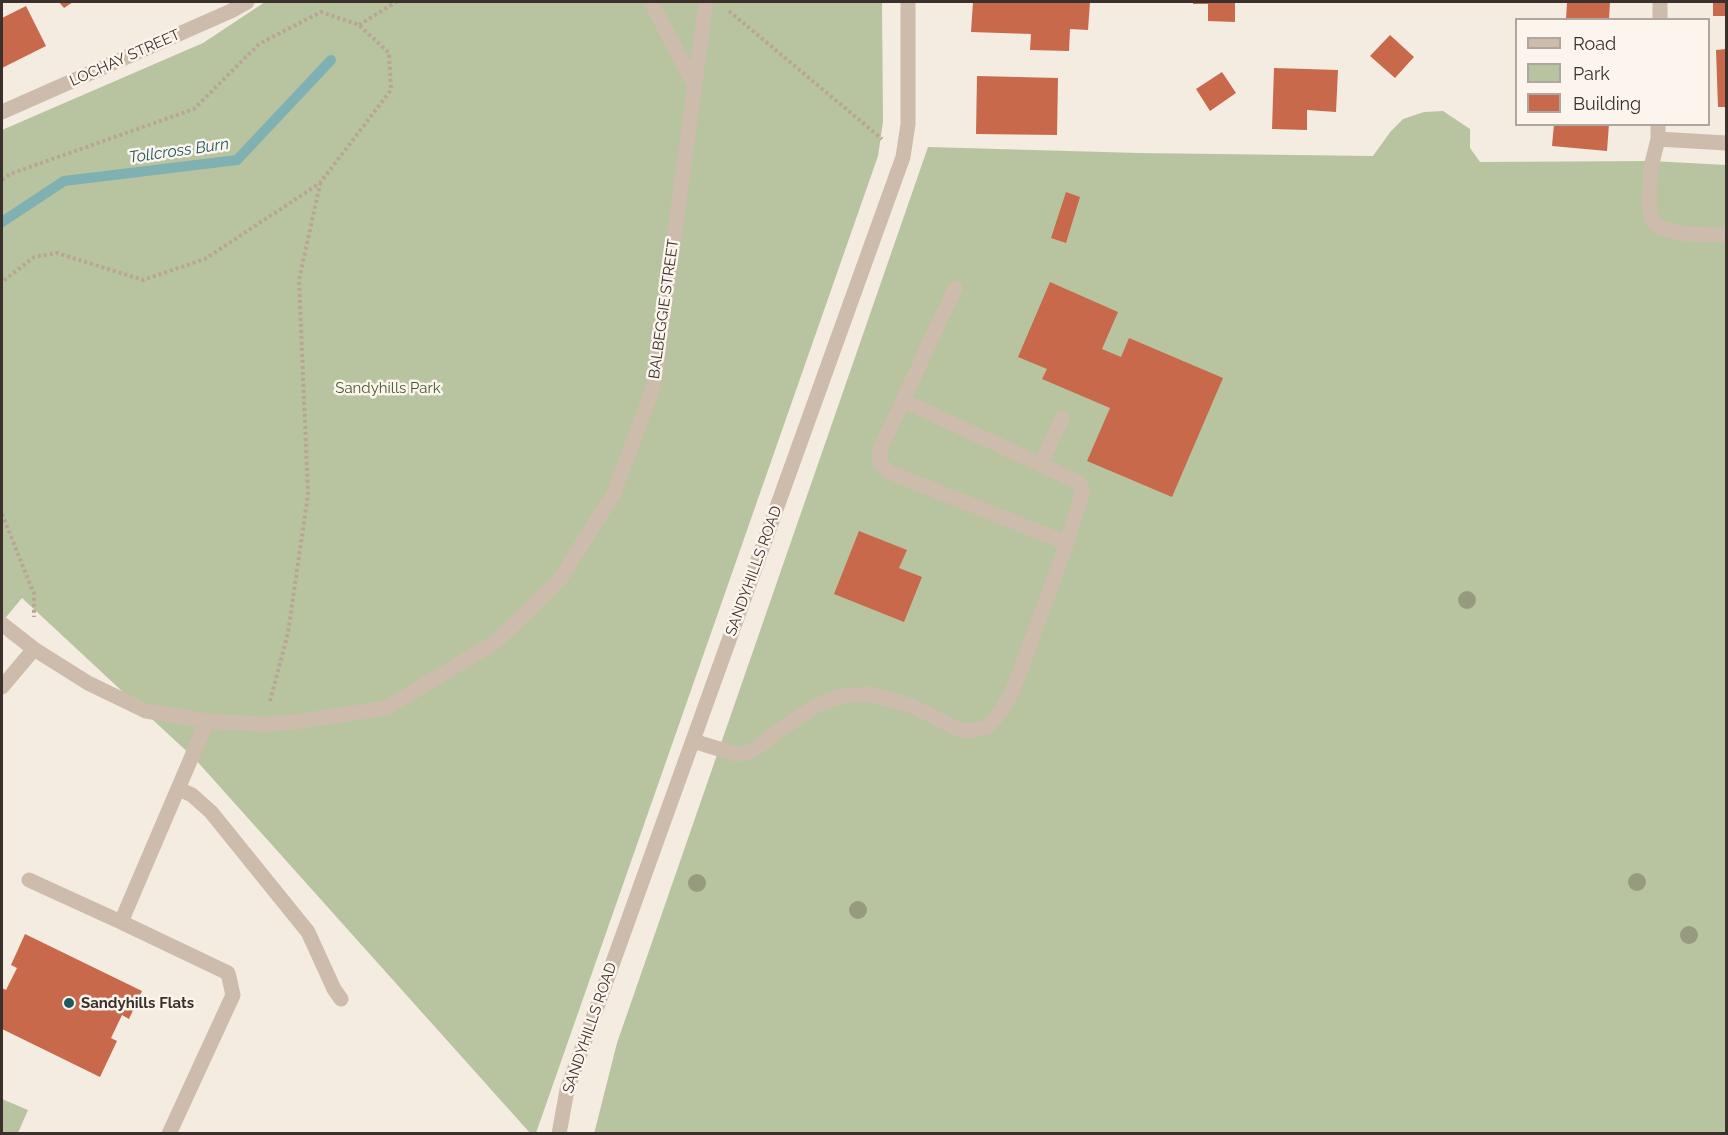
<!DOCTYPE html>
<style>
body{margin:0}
#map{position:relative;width:1728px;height:1135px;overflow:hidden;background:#f4ebe1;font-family:Raleway,sans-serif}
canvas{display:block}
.frame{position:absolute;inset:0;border:3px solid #3b302b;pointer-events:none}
.legend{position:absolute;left:1515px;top:18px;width:195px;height:108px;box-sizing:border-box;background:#fbf5ee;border:2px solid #aea6a0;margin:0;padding:8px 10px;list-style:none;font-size:18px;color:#3b302b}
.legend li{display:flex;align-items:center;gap:12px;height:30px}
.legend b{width:30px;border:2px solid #aea6a0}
</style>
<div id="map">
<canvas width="1728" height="1135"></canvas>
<div class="frame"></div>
<ul class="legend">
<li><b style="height:8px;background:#cdbbac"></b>Road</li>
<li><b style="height:16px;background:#b8c4a0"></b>Park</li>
<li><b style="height:16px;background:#c8694b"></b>Building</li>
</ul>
</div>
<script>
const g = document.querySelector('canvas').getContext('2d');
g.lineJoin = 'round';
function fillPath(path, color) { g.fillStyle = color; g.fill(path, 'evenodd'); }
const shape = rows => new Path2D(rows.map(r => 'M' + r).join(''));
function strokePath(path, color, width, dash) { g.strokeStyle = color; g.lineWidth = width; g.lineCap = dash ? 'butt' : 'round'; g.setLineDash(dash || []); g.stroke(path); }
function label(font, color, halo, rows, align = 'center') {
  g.font = font + ' Raleway,sans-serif'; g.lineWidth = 5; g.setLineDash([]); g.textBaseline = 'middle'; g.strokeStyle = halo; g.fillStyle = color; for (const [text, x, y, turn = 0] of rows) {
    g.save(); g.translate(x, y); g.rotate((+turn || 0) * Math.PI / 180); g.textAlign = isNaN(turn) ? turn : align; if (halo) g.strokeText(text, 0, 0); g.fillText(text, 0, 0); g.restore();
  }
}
const green = shape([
 [265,2,882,2,883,122,878,156,536,1133,530,1133,195,759,22,598,2,622,2,130,203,43],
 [1443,111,1470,129,1470,148,1480,162,1652,161,1726,165,1726,1133,594,1134,617,1043,928,147,1138,153,1373,156,1391,131,1403,119,1424,112],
 [2,1099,28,1110,18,1133,2,1133]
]);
const stream = shape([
 [2,222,64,181,237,160,331,60]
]);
const building = shape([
 [59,2,73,2,64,8],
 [973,2,1090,2,1088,30,1070,29,1069,51,1030,50,1031,34,971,32],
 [1193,2,1235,2,1235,22,1208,21,1208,4,1193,4],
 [1567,2,1610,2,1609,20,1566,20],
 [1713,2,1726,2,1726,16,1713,16],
 [26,6,46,46,2,68,2,18],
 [1390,35,1414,57,1395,78,1370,56],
 [1726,49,1726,107,1718,107,1716,50],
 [1274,68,1338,70,1336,112,1307,110,1307,130,1272,129],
 [1222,72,1236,93,1210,111,1196,89],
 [977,76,1058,78,1057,135,976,134],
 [1554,124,1609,124,1607,151,1552,146],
 [1066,192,1080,197,1066,243,1051,238],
 [1050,282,1118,312,1102,349,1121,357,1129,338,1223,378,1172,497,1087,461,1110,408,1042,379,1047,369,1018,357],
 [859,531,907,550,899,568,922,577,904,622,834,594],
 [25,934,142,991,129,1019,122,1015,111,1038,117,1041,100,1077,2,1029,2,988,6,990,17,968,11,965]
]);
const path = shape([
 [729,11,882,139],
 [359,25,396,2],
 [2,180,10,174,194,109,259,44,321,12,359,25,389,53,391,90,320,183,205,259,143,280,57,253,34,257,2,282],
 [2,514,34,594,34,617],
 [270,701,288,633,308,494,299,280,320,184]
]);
const minor = shape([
 [651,2,694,85],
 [1660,20,1660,2],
 [2,112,231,11,247,2],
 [1658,124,1658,139,1726,143],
 [1658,139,1651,167,1649,202,1652,221,1661,228,1685,234,1726,235],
 [955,288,880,450,880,463,889,472,1067,543],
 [1041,464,1062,418],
 [2,624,34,649,88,683,146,711,207,721,264,724,295,722,386,708,497,641,560,579,614,493,654,385,706,2],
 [2,687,34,649],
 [693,741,735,754,747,753,760,746,771,736,814,707,840,696,870,694,910,705,962,731,974,730,987,727,999,714,1010,696,1020,672,1067,543,1083,490,1078,482,904,401],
 [179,789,192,795,211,812,308,932,334,989,341,999],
 [29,880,121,922,207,721],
 [121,922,228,973,233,995,169,1134],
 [559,1134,567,1090,903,157,908,124,908,2]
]);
const trees = [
 [1467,600],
 [1637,882],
 [697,883],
 [858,910],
 [1689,935]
];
const markers = [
 [69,1003,6,"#1f5a5e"]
];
const streetNames = [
 ["LOCHAY STREET",125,58,-24],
 ["BALBEGGIE STREET",664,309,-82],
 ["SANDYHILLS ROAD",754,571,-70],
 ["SANDYHILLS ROAD",590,1028,-71]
];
const parkNames = [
 ["Sandyhills Park",388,388]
];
const poiNames = [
 ["Sandyhills Flats",81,1003]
];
const waterNames = [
 ["Tollcross Burn",179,151,-8]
];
fillPath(green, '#b8c4a0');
strokePath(stream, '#7fb0b2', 10);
fillPath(building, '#c8694b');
strokePath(path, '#b9a596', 4, [3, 3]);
strokePath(minor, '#cdbbac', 15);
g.fillStyle = '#969b7f';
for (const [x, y] of trees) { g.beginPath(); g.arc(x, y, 9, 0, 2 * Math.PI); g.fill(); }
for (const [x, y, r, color] of markers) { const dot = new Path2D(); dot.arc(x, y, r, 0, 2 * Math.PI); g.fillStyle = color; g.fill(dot); strokePath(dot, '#fbf5ee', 2); }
label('15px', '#3b302b', '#fbf5ee', streetNames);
label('15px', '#4a5a2e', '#fbf5ee', parkNames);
label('bold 15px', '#3b302b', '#fbf5ee', poiNames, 'left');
label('italic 16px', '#1f5a5e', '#fbf5ee', waterNames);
</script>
